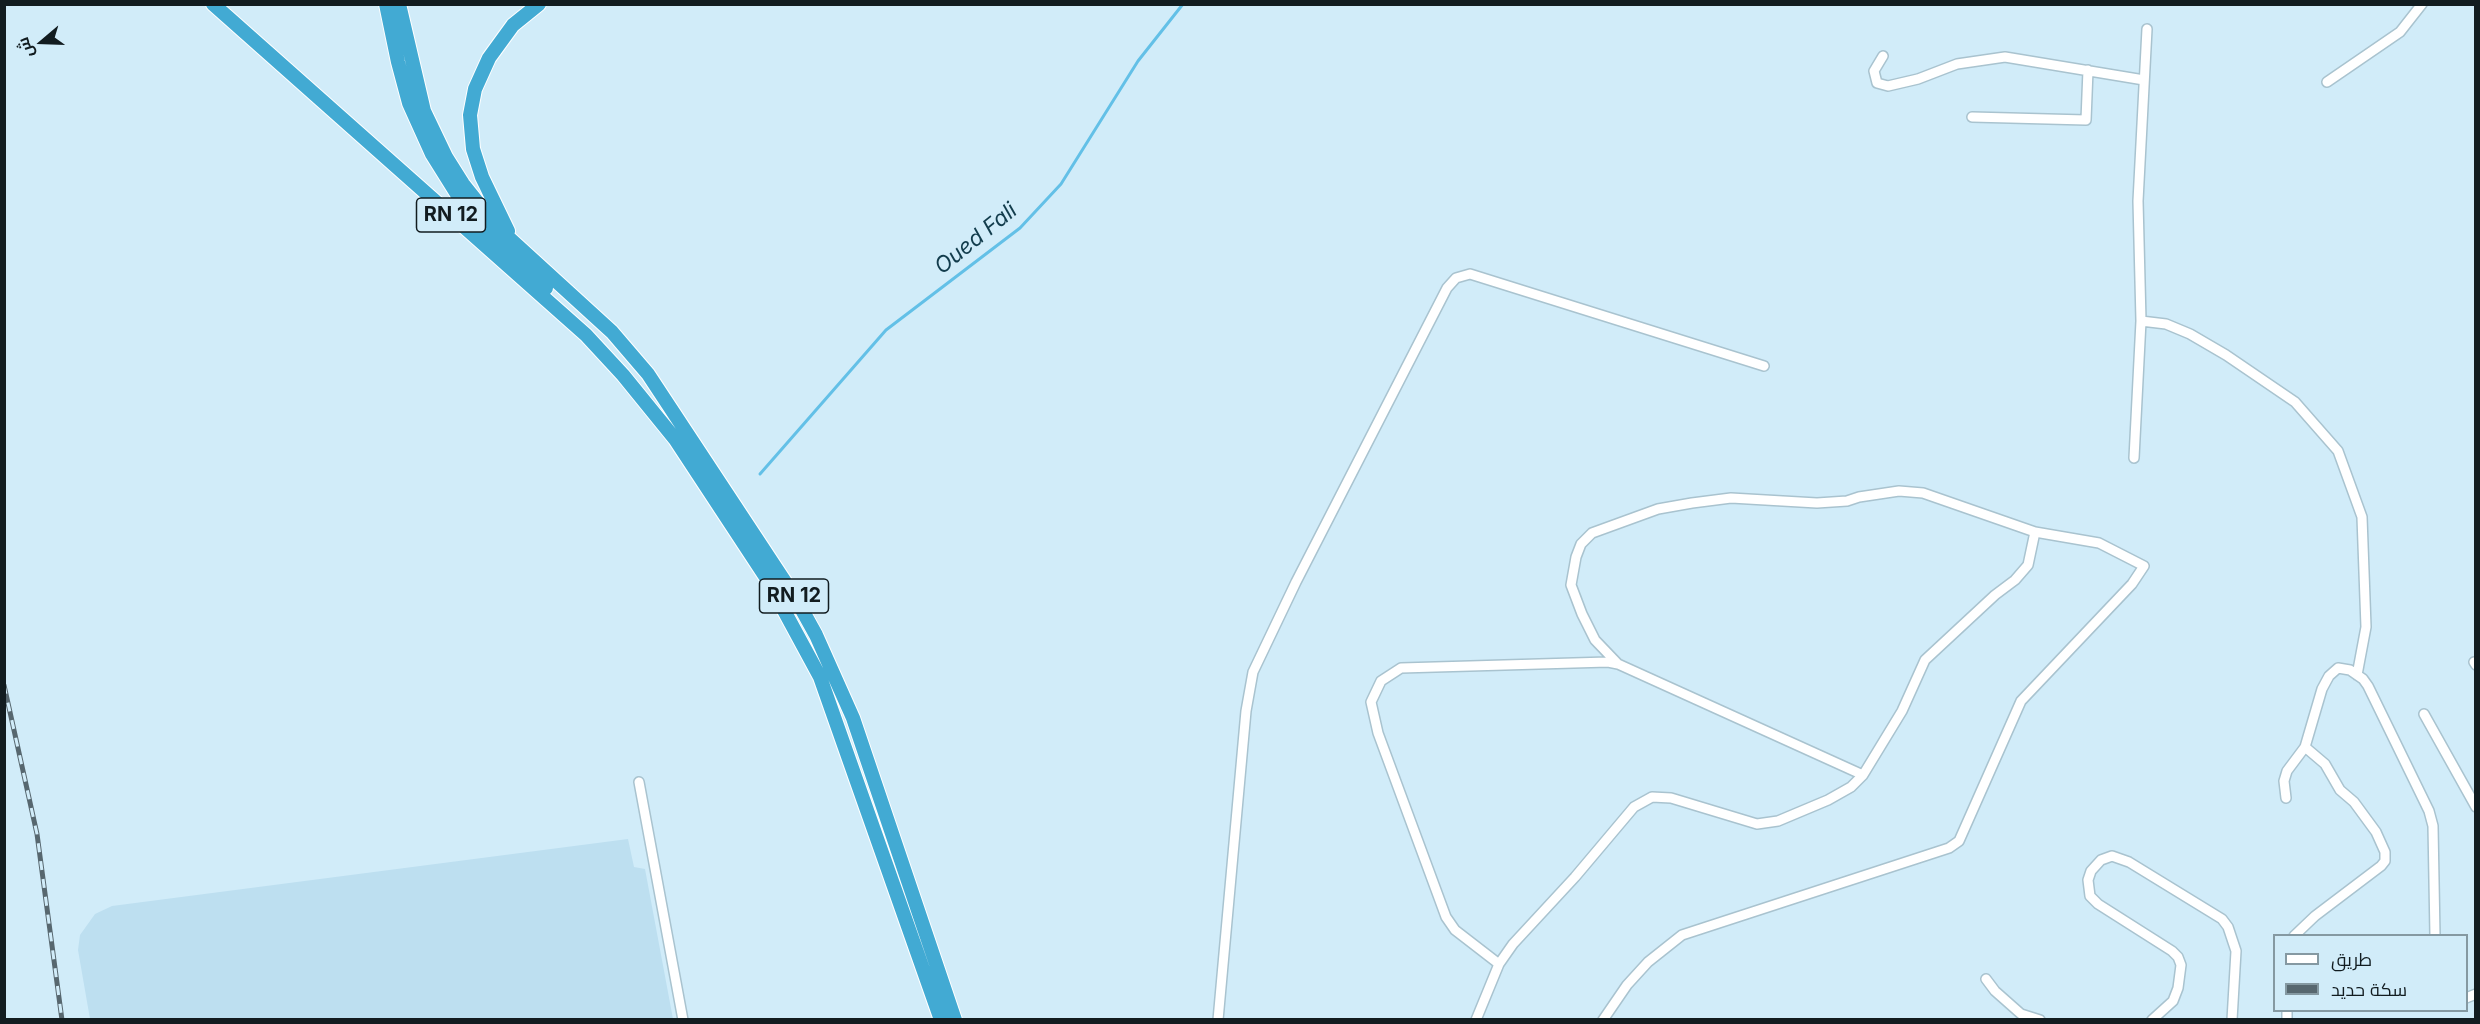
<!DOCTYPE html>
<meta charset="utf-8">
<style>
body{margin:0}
#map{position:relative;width:2480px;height:1024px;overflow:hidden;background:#d1ecf9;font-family:Inter,Cairo,sans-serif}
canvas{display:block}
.frame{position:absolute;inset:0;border:6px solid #121c20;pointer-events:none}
.legend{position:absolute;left:2273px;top:934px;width:195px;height:78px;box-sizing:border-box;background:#d1ecf9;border:2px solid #8599a2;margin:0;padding:8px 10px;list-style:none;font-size:18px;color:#121c20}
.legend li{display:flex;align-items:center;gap:12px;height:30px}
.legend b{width:30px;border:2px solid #8599a2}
.north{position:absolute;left:12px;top:12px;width:60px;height:60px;-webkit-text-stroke:4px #d1ecf9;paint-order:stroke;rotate:251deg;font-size:16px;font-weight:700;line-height:24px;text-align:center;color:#121c20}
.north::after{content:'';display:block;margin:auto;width:21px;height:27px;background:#121c20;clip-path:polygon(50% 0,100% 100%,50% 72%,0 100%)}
</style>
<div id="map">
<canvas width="2480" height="1024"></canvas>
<div class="frame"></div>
<ul class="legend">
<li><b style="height:8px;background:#fff"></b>طريق</li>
<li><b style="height:8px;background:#57676f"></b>سكة حديد</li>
</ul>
<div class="north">ش</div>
</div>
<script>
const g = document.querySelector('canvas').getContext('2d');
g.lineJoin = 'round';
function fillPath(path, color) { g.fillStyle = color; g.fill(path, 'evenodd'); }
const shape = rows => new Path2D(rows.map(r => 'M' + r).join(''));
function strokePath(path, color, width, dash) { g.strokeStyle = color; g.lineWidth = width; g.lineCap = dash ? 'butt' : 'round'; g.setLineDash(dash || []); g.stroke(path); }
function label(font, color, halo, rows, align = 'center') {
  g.font = font + ' Inter,sans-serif'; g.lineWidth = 4.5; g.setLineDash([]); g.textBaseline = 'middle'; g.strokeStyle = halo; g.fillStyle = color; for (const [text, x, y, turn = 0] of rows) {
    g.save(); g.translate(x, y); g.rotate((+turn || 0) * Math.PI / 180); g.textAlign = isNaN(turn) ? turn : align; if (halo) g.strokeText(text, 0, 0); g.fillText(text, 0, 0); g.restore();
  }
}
const built = shape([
 [628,839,634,867,645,869,673,1019,90,1019,78,950,80,935,95,914,112,906]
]);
const stream = shape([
 [760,474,886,330,1020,228,1061,184,1138,61,1183,4]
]);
const minor = shape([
 [1883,56,1874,71,1877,83,1888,86,1918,79,1957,64,2005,57,2144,80],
 [2327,82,2400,32,2422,4],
 [1972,117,2086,120,2088,70],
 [2141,321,2166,324,2190,334,2226,355,2295,402,2338,451,2362,517,2366,627,2357,675],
 [2134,458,2141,321,2138,201,2147,29],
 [2474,662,2476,665],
 [2424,714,2476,807],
 [639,782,683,1020],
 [2286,798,2284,781,2287,771,2305,747,2322,689,2329,676,2338,668,2350,670,2363,679,2368,686,2429,811,2433,826,2435,936],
 [2294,936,2315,916,2381,866,2385,861,2385,852,2376,832,2354,802,2340,790,2325,764,2305,747],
 [1499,964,1455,930,1446,917,1378,733,1371,702,1381,681,1401,668,1608,662,1618,664],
 [1986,979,1995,991,2021,1014,2040,1020],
 [2466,998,2476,994],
 [2287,1010,2287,1020],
 [1218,1020,1246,711,1253,672,1296,582,1447,288,1456,278,1470,274,1764,366],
 [1476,1020,1499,964,1513,944,1575,877,1634,807,1652,797,1671,798,1757,824,1778,821,1828,800,1851,787,1863,775,1902,711,1925,660,1995,595,2015,580,2028,565,2035,532,1923,493,1899,491,1859,497,1847,501,1817,503,1731,498,1692,503,1658,509,1592,533,1581,544,1576,557,1571,585,1582,614,1595,640,1618,664,1863,775],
 [1603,1020,1627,985,1648,962,1682,935,1949,848,1959,841,2021,701,2132,584,2144,566,2099,543,2035,532],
 [2152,1020,2173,1001,2178,988,2181,965,2178,957,2172,951,2098,904,2090,896,2088,880,2091,871,2101,860,2112,856,2129,862,2222,919,2228,927,2236,951,2232,1020]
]);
const highway = shape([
 [213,4,586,335,623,375,675,439,767,579,820,677,941,1020],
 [386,4,398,62,409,103,432,154,457,194,483,226,546,288],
 [399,4,424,111,446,157,463,184,498,228,612,332,648,374,795,597,816,635,853,718,955,1020],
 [508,231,482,177,473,149,470,115,475,89,489,58,513,25,539,4]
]);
const rail = shape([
 [4,685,37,834,62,1020]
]);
const shields = [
 [451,215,69],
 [794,596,69]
];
const shieldNames = [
 ["RN 12",451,215],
 ["RN 12",794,596]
];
const waterNames = [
 ["Oued Fali",976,239,-39]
];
fillPath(built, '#bddff0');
strokePath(stream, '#63c0e7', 3);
strokePath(minor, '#a9c3cf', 12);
strokePath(highway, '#fff', 16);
strokePath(minor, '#fff', 9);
strokePath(highway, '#42aad3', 14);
strokePath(rail, '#57676f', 5);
strokePath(rail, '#d1ecf9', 3, [9]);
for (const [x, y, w] of shields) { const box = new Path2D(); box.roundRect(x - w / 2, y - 17, w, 34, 4.5); g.fillStyle = '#d1ecf9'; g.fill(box); strokePath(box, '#121c20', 1.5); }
label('bold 20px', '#121c20', null, shieldNames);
label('italic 22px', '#123c4c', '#d1ecf9', waterNames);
</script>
